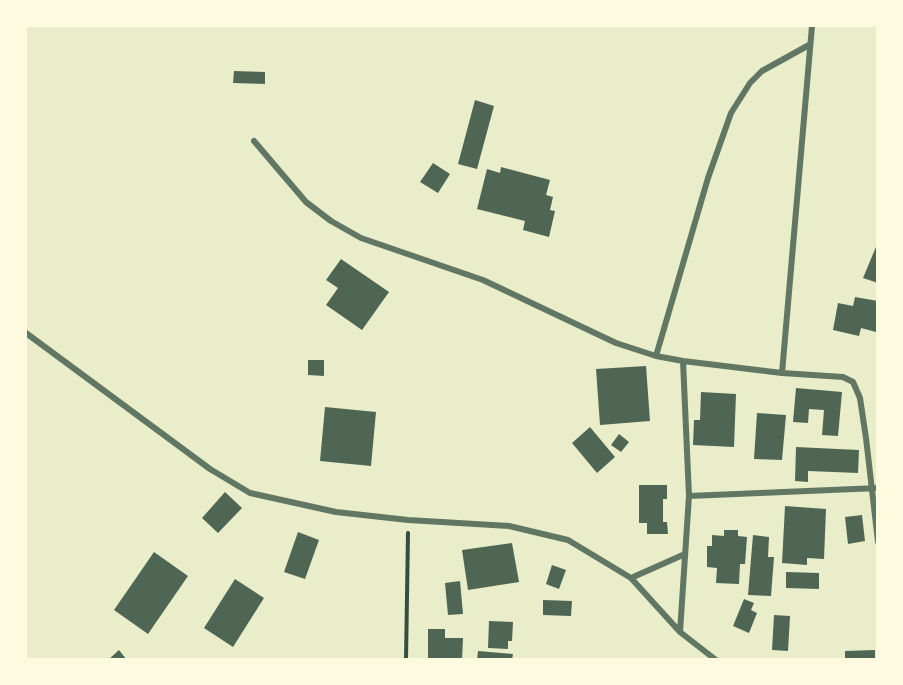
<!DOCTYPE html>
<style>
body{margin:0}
#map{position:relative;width:903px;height:685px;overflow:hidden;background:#e9edc9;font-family:Overpass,sans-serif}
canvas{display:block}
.frame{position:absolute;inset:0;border:27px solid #fefae0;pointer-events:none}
</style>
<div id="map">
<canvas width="903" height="685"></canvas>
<div class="frame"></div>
</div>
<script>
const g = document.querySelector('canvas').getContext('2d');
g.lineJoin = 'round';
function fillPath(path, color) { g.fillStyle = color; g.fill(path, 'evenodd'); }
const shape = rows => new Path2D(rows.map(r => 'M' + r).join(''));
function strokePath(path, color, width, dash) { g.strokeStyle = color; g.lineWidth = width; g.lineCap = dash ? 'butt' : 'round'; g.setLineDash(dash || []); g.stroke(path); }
const building = shape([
 [234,71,265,72,265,84,233,83],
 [475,100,494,106,477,169,458,164],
 [433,163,450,174,438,193,420,182],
 [501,167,550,180,546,195,553,197,550,210,555,211,549,237,523,230,525,221,477,209,487,169,500,173],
 [878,242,878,283,863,278],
 [341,259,389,292,362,330,326,305,338,288,326,280],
 [855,297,878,301,876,332,861,328,859,336,833,330,838,303,853,306],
 [308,360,324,360,324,376,308,375],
 [646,366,650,421,600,425,596,369],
 [796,388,842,392,838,436,822,435,824,410,809,409,808,423,793,422],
 [701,392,736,394,734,447,693,445,694,420,700,420],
 [325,407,376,412,371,466,320,461],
 [757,413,786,415,782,460,754,459],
 [590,427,615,457,597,473,572,443],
 [619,434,629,442,621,452,611,445],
 [796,447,859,450,858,473,808,471,808,482,795,481],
 [639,485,667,485,667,499,663,499,663,522,667,522,668,534,647,534,647,523,639,523],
 [225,492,242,508,218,533,202,518],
 [785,506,826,509,824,559,807,558,807,565,782,563],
 [862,515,865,541,848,544,845,517],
 [724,530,738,530,738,536,747,537,745,564,740,564,739,584,716,583,717,568,707,567,707,546,712,546,712,535,724,536],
 [298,532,319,540,305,579,284,572],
 [753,535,769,537,768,557,774,557,771,596,748,595],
 [512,543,519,582,468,590,462,550],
 [154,552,188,576,148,634,114,610],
 [552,565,566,570,559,589,546,584],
 [786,572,819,573,819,589,786,588],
 [235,579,264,598,233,647,204,628],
 [460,581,463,614,448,615,445,583],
 [744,599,754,603,751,610,757,613,749,633,733,626],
 [543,600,572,601,571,616,543,615],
 [774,615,790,616,788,651,772,650],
 [489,621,513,622,512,641,508,641,508,649,488,648],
 [428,629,445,629,445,638,463,638,462,660,428,660],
 [119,650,127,660,108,660],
 [875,650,875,660,845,660,845,651],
 [478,651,513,654,512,660,477,660]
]);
const path = shape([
 [406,660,408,533]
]);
const minor = shape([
 [254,141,306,202,331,221,361,238,483,280,616,343,656,356,683,361,782,373,843,377,853,382,860,398,866,438,878,542],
 [26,333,210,469,250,493,336,512,408,520,509,526,568,540,631,578,680,632,716,660],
 [656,356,708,178,731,113,750,83,762,71,809,45],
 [782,373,812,26],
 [689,496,878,488],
 [631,578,685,554],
 [680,632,689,496,683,361]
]);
fillPath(building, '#4f6655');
strokePath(path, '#344e41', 4);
strokePath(minor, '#617663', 6);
</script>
